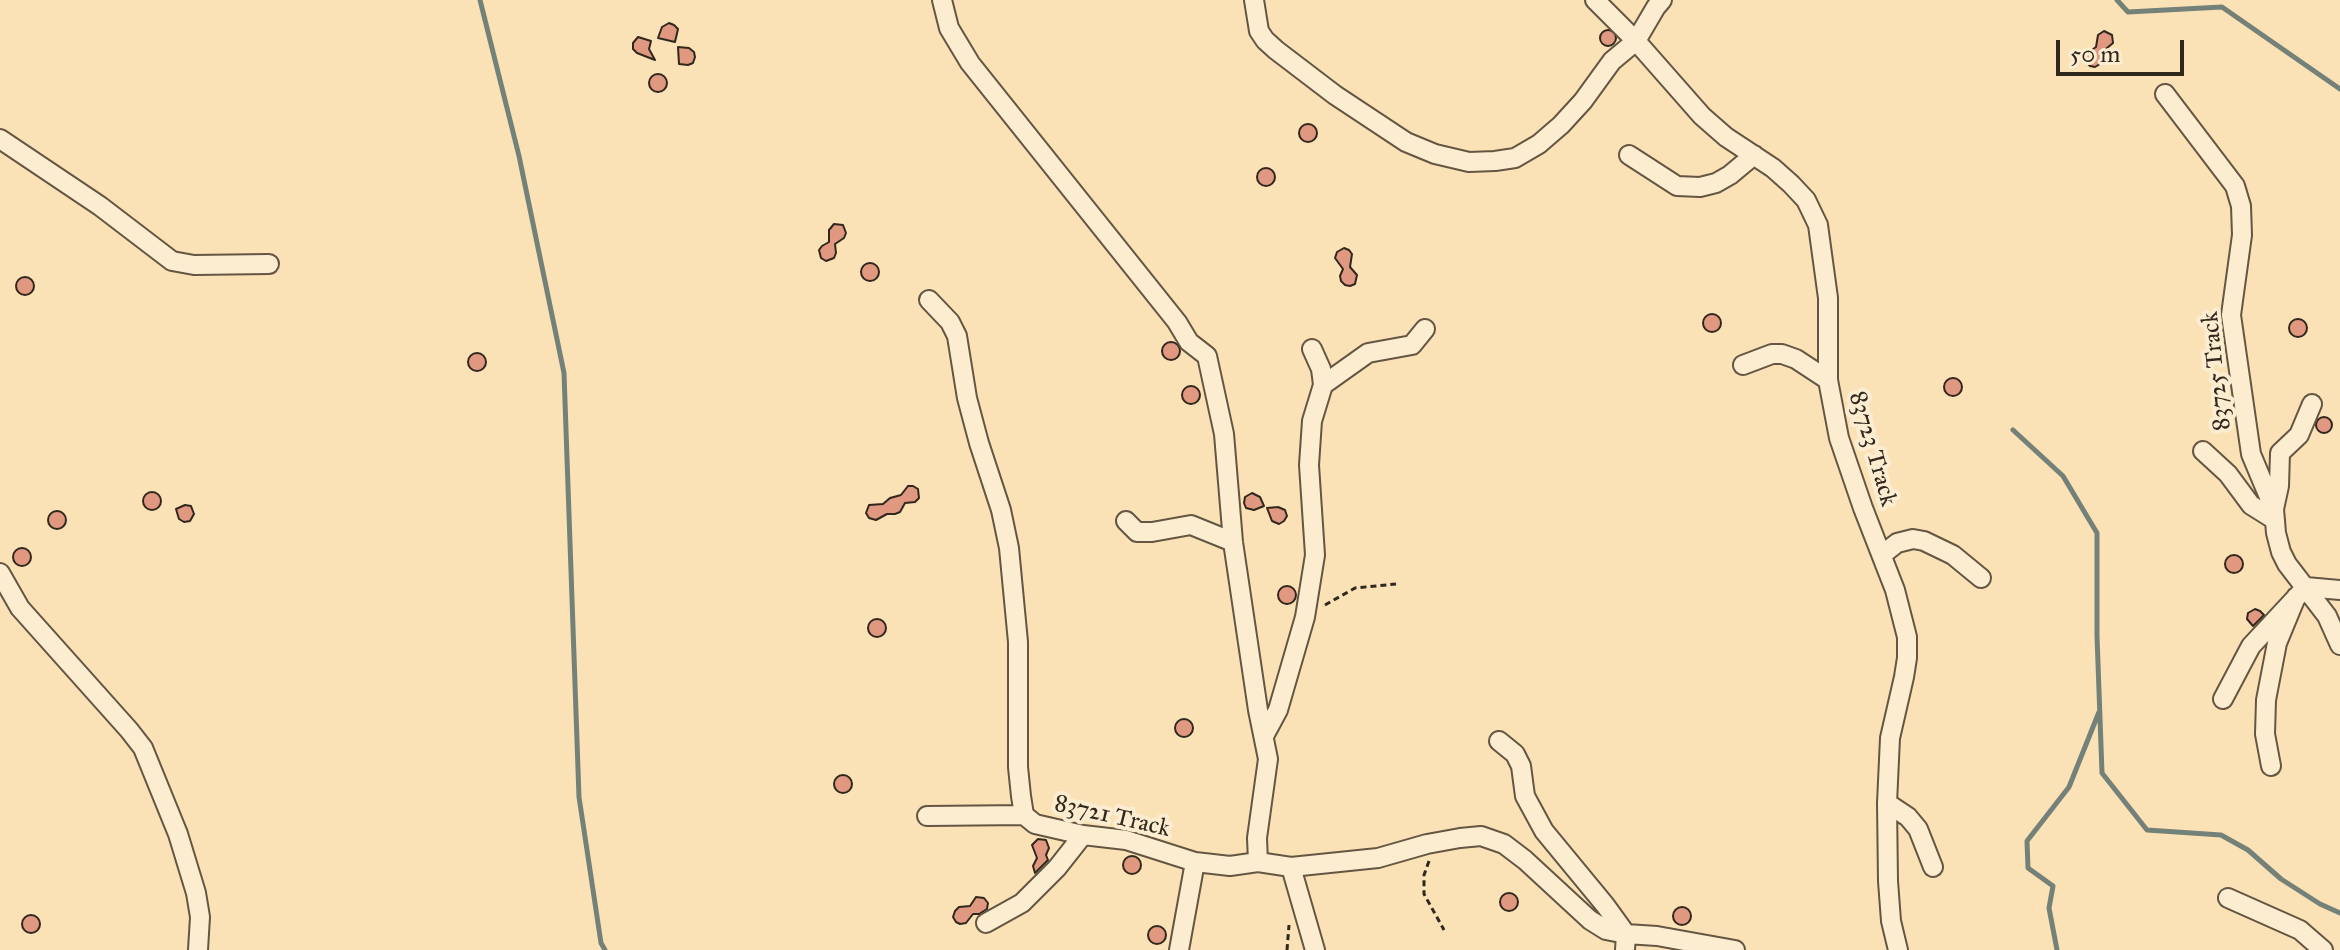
<!DOCTYPE html>
<style>
body{margin:0}
#map{position:relative;width:2340px;height:950px;overflow:hidden;background:#fbe1b6;font-family:"IM FELL Great Primer",serif}
canvas{display:block}
.scale{position:absolute;left:2056px;top:40px;width:128px;height:36px;box-sizing:border-box;border:4px solid #31281d;border-top:0;padding-left:10px;font-size:24px;line-height:28px;white-space:nowrap;color:#31281d;-webkit-text-stroke:6px #fcecd0;paint-order:stroke}
</style>
<div id="map">
<canvas width="2340" height="950"></canvas>
<div class="scale">50 m</div>
</div>
<script>
const g = document.querySelector('canvas').getContext('2d');
g.lineJoin = 'round';
const shape = rows => new Path2D(rows.map(r => 'M' + r).join(''));
function strokePath(path, color, width, dash) { g.strokeStyle = color; g.lineWidth = width; g.lineCap = dash ? 'butt' : 'round'; g.setLineDash(dash || []); g.stroke(path); }
function fillPath(path, color) { g.fillStyle = color; g.fill(path, 'evenodd'); }
function label(font, color, halo, rows, align = 'center') {
  g.font = font + ' "IM FELL Great Primer",serif'; g.lineWidth = 8; g.setLineDash([]); g.textBaseline = 'middle'; g.strokeStyle = halo; g.fillStyle = color; for (const [text, x, y, turn = 0] of rows) {
    g.save(); g.translate(x, y); g.rotate((+turn || 0) * Math.PI / 180); g.textAlign = isNaN(turn) ? turn : align; if (halo) g.strokeText(text, 0, 0); g.fillText(text, 0, 0); g.restore();
  }
}
const stream = shape([
 [480,0,519,156,564,373,579,797,601,943,605,950],
 [2117,0,2128,12,2222,7,2340,89],
 [2013,430,2063,476,2097,533,2097,636,2102,773,2147,830,2221,835,2248,850,2281,879,2320,904,2340,913],
 [2057,950,2049,908,2053,886,2028,868,2027,841,2069,787,2099,712]
]);
const building = shape([
 [669,23,674,25,678,29,675,42,658,38,662,27,669,23],
 '1600 38a8 8 0 1 1 16 0a8 8 0 1 1-16 0Z',
 [2104,31,2112,35,2113,43,2101,53,2100,64,2095,67,2090,66,2086,62,2086,54,2096,47,2098,35,2104,31],
 [638,37,651,41,649,49,655,60,637,53,633,49,633,43,638,37],
 [678,47,689,48,694,52,695,57,693,63,688,65,679,64,678,47],
 '649 83a9 9 0 1 1 18 0a9 9 0 1 1-18 0Z',
 '1299 133a9 9 0 1 1 18 0a9 9 0 1 1-18 0Z',
 '1257 177a9 9 0 1 1 18 0a9 9 0 1 1-18 0Z',
 [834,224,843,225,846,233,844,238,835,244,836,253,834,258,826,261,821,258,819,250,822,246,829,242,829,230,834,224],
 [1344,248,1349,250,1352,254,1350,267,1357,275,1355,284,1350,286,1345,285,1341,281,1340,276,1343,269,1335,258,1337,252,1344,248],
 '861 272a9 9 0 1 1 18 0a9 9 0 1 1-18 0Z',
 '16 286a9 9 0 1 1 18 0a9 9 0 1 1-18 0Z',
 '1703 323a9 9 0 1 1 18 0a9 9 0 1 1-18 0Z',
 '2289 328a9 9 0 1 1 18 0a9 9 0 1 1-18 0Z',
 '1162 351a9 9 0 1 1 18 0a9 9 0 1 1-18 0Z',
 '468 362a9 9 0 1 1 18 0a9 9 0 1 1-18 0Z',
 '1944 387a9 9 0 1 1 18 0a9 9 0 1 1-18 0Z',
 '1182 395a9 9 0 1 1 18 0a9 9 0 1 1-18 0Z',
 '2316 425a8 8 0 1 1 16 0a8 8 0 1 1-16 0Z',
 [908,486,913,486,918,489,919,498,915,502,905,503,900,512,895,514,887,514,876,520,869,518,866,513,869,505,883,504,890,498,901,495,908,486],
 '143 501a9 9 0 1 1 18 0a9 9 0 1 1-18 0Z',
 [1252,493,1260,497,1264,506,1254,510,1246,508,1244,503,1245,497,1252,493],
 [185,505,191,506,194,514,190,521,184,522,179,519,176,509,185,505],
 [1278,507,1285,510,1287,516,1284,521,1279,524,1272,521,1267,508,1278,507],
 '48 520a9 9 0 1 1 18 0a9 9 0 1 1-18 0Z',
 '13 557a9 9 0 1 1 18 0a9 9 0 1 1-18 0Z',
 '2225 564a9 9 0 1 1 18 0a9 9 0 1 1-18 0Z',
 '1278 595a9 9 0 1 1 18 0a9 9 0 1 1-18 0Z',
 [2255,609,2260,611,2264,615,2253,626,2247,619,2248,613,2255,609],
 '868 628a9 9 0 1 1 18 0a9 9 0 1 1-18 0Z',
 '1175 728a9 9 0 1 1 18 0a9 9 0 1 1-18 0Z',
 '834 784a9 9 0 1 1 18 0a9 9 0 1 1-18 0Z',
 [1038,839,1046,840,1049,848,1046,855,1048,860,1035,873,1033,866,1037,858,1032,845,1038,839],
 '1123 865a9 9 0 1 1 18 0a9 9 0 1 1-18 0Z',
 '1500 902a9 9 0 1 1 18 0a9 9 0 1 1-18 0Z',
 [976,897,984,898,988,903,987,909,979,914,973,914,966,923,960,924,956,922,953,917,955,911,959,907,970,906,976,897],
 '1673 916a9 9 0 1 1 18 0a9 9 0 1 1-18 0Z',
 '22 924a9 9 0 1 1 18 0a9 9 0 1 1-18 0Z',
 '1148 935a9 9 0 1 1 18 0a9 9 0 1 1-18 0Z'
]);
const path = shape([
 [1325,605,1355,588,1396,584],
 [1429,861,1424,875,1424,894,1444,930],
 [1287,950,1289,925]
]);
const minor = shape([
 [942,0,949,28,970,63,1177,322,1189,342,1207,356,1224,434,1233,542,1258,710,1268,759,1257,838,1258,862],
 [1254,0,1259,31,1265,40,1276,50,1335,95,1406,142,1435,154,1469,162,1495,161,1515,158,1539,144,1561,125,1583,101,1612,61,1636,41,1656,7,1662,0],
 [1595,0,1636,41,1702,116,1726,137,1773,168,1791,184,1806,200,1818,225,1828,298,1828,380,1839,438,1863,508,1895,590,1907,637,1907,658,1904,677,1890,738,1887,803,1888,881,1891,921,1898,950],
 [2165,94,2235,186,2241,206,2242,235,2231,315,2251,454,2274,509,2276,533,2281,552,2287,564,2327,616,2340,645],
 [0,139,100,206,172,261,194,265,269,264],
 [1629,155,1677,186,1700,187,1716,183,1730,175,1754,155],
 [929,300,950,322,957,336,967,398,979,443,1001,510,1009,548,1018,642,1018,767,1021,796,1024,815,1035,824,1083,835,1126,840,1195,862,1230,866,1258,862,1291,867,1378,858,1427,844,1460,838,1481,836,1504,844,1525,860,1590,920,1606,930,1626,934,1657,936,1735,950],
 [1743,365,1772,354,1782,354,1796,359,1828,380],
 [1323,385,1368,353,1412,345,1425,329],
 [2203,451,2228,474,2251,505,2275,520],
 [2274,509,2279,486,2280,453,2299,435,2312,404],
 [1126,521,1137,532,1152,532,1191,525,1233,542],
 [1882,555,1897,543,1913,539,1924,541,1953,555,1981,578],
 [0,573,20,608,129,730,143,748,178,834,196,893,200,917,198,950],
 [2223,699,2251,646,2306,587,2340,590],
 [1264,736,1278,710,1305,617,1315,555,1309,465,1312,421,1323,385,1321,369,1312,349],
 [1499,741,1515,754,1521,766,1525,796,1544,831,1605,905,1626,934,1625,950],
 [2271,766,2265,734,2266,700,2277,643,2296,597],
 [1887,803,1908,817,1918,829,1933,867],
 [927,816,1024,815],
 [1291,867,1315,950],
 [2228,898,2300,930,2323,950],
 [986,923,1022,903,1057,868,1083,835],
 [1179,950,1195,862]
]);
const streetNames = [
 ["83725 Track",2217,371,-96],
 ["83723 Track",1872,449,74],
 ["83721 Track",1112,817,13]
];
strokePath(stream, '#748179', 5);
fillPath(building, '#e09881');
strokePath(building, '#31281d', 2);
strokePath(minor, '#645643', 22);
strokePath(path, '#31281d', 3, [6, 4]);
strokePath(minor, '#fcecd0', 18);
label('24px', '#31281d', '#fcecd0', streetNames);
</script>
